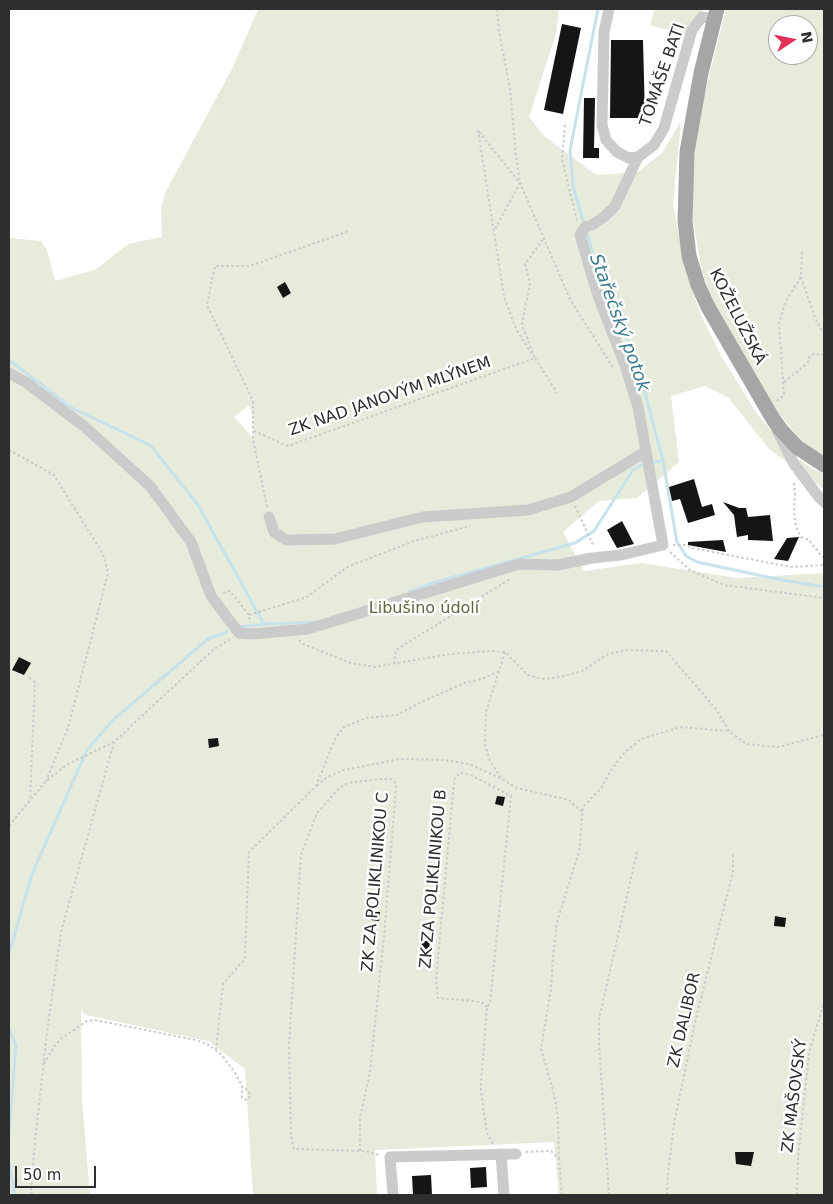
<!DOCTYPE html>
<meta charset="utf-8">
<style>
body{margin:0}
#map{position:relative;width:833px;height:1204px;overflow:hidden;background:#fff;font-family:"DejaVu Sans",sans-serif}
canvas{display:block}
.frame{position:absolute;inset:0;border:10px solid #2e2e2e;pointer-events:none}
.north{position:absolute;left:768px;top:15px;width:50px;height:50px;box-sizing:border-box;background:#fff;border:1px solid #ababab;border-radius:50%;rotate:79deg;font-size:14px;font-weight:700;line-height:20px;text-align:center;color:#2e2e2e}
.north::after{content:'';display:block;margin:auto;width:18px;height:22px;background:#e33259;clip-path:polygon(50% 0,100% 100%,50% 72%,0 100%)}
.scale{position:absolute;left:15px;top:1166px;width:81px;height:22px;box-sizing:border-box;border:2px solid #2e2e2e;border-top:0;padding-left:6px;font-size:15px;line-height:18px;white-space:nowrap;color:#2e2e2e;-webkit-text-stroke:4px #fff;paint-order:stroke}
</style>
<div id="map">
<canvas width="833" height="1204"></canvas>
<div class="frame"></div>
<div class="north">N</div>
<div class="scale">50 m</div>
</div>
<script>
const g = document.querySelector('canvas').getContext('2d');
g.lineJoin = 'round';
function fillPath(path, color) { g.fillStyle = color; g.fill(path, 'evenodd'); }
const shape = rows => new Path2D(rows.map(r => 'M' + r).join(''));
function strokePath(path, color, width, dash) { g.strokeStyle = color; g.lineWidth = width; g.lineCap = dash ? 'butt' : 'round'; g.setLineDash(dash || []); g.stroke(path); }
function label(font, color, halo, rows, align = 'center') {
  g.font = font + ' "DejaVu Sans",sans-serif'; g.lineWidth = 5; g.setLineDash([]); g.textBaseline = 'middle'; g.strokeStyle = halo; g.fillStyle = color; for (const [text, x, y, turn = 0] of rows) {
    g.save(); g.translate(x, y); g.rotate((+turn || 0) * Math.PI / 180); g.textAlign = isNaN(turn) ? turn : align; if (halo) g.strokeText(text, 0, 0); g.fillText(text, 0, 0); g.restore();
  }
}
const green = shape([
 [258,9,559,9,556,34,529,117,544,136,596,175,638,172,662,153,681,121,673,205,687,275,700,313,720,354,757,414,792,454,814,470,824,474,824,489,769,449,729,398,705,386,671,396,679,462,637,498,599,501,563,532,584,571,642,563,737,578,824,573,824,1195,559,1195,554,1142,375,1150,377,1195,253,1195,245,1069,208,1041,86,1015,81,1010,82,1099,90,1195,9,1195,9,238,41,241,47,250,55,281,95,270,128,244,162,237,161,209,165,193,233,67],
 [249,405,254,420,253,438,234,417],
 [655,9,703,9,687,35,650,25],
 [726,9,824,9,824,456,803,442,770,404,715,306,702,271,690,204,697,124],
 [778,25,808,25,808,55,778,55]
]);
const stream = shape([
 [584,224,573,186,570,150,598,9],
 [586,230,598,270,637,362,663,461,677,542,686,556,697,562,777,579,817,586,824,586],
 [9,360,72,408,150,445,198,505,264,624],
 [655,462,663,461],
 [408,592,436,582,575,543,594,531,633,470,641,465],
 [240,627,264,624,315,622],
 [9,954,32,874,87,750,113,720,208,639,227,632],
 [9,1029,16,1045,9,1133],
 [9,1162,15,1195]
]);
const building = shape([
 [562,24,581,28,563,114,544,110],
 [611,40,643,40,645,118,610,118],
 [584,98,595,98,594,148,599,148,599,158,583,158],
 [285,282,291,293,283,298,277,287],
 [694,479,702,507,712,504,715,515,688,523,680,499,672,501,669,487],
 [723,502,739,508,746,508,748,517,770,515,773,541,748,540,748,535,737,537,734,515],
 [622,521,634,544,617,548,607,530],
 [799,537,788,561,774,559,787,538],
 [723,540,726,552,688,545,688,542],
 [19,657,31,663,24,675,12,670],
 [218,738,219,746,209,748,208,739],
 [497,796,505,797,503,806,495,804],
 [371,912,380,912,379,921,371,920],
 [775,916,786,918,785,927,774,926],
 [422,941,430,941,429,949,421,949],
 [735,1152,754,1152,751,1166,736,1164],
 [486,1167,487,1187,471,1188,470,1168],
 [431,1175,432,1195,413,1195,412,1176]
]);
const path = shape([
 [497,9,499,31,510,89,516,156,520,183,570,299,614,369],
 [565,125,562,159,577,221],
 [478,130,504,297,516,329,532,354],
 [479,132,520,183,494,231],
 [802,252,801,277,815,318,824,334],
 [535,358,557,393],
 [784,382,803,367,808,362,809,357,814,354,824,355],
 [777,401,784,395,779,324,785,302,801,277],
 [254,431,288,446,535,358,522,325,530,283,525,264,544,238],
 [9,450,54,475,103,554,108,573,68,728,46,781],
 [794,483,795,494,794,511,796,527,801,537,809,540,824,559],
 [575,506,594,547],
 [267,507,253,439,253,401,207,305,215,266,250,266,349,231],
 [673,545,687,545,692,548,791,567,824,565],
 [670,552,690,570,724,585,824,598],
 [223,593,230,591,249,615,250,623],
 [249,615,307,597,347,567,414,541,470,526],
 [299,640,303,644,351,663,374,667,451,654,491,651,505,652,528,675,542,679,560,677,582,671,608,654,629,650,666,651,716,709,729,731,746,744,778,747,824,735],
 [505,652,486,712,485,744,490,761,502,779,517,788,569,800,582,812],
 [394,664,396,650,510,579],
 [29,678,35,682,30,800],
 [317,786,327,777,344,770,400,759,443,760,469,764,500,778],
 [9,826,46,781,68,764,114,742,214,649,231,639],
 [487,1007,483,1003,474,1001,438,998,436,980,453,793,455,777,461,773,471,775,511,796,490,1003,487,1007,481,1082,481,1092,487,1133,493,1144],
 [216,1050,223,984,244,960,245,955,249,852,316,786,335,739,344,727,366,718,397,715,417,704,464,683,482,679,499,671],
 [44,1064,55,1045,62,1038,87,1021,95,1020,196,1040,209,1045,222,1055,235,1073,242,1086,242,1098,247,1100,250,1096,249,1091,242,1086],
 [360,1151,360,1118,370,1072,384,936,396,788,395,783,391,779,381,779,348,783,339,788,317,813,301,855,289,1044,291,1135,294,1149,365,1151,379,1155],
 [526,1152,551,1151,559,1159,562,1195],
 [559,1159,558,1118,554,1094,541,1049,551,989,553,957,557,922,579,852,583,807,602,787,611,770,625,752,641,739,680,727,729,731],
 [32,1195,31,1188,36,1132,47,1032,61,932,114,742],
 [609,1195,599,1043,599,1019,637,852],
 [667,1195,668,1173,674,1124,696,1018,733,871,733,852],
 [797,1195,798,1159,809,1053,824,1002]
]);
const minor = shape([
 [609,9,604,32,602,125,606,140,617,152,629,158,638,157,654,145,664,128,692,30,702,17,715,19],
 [9,373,27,383,85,427,150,486,191,542,211,596,239,633,252,634,308,629,519,564,558,565,592,558,621,555,663,545,638,407,625,365,598,296,580,235,585,227,592,225,605,216,615,206,638,157],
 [777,430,794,464,818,496,824,502],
 [269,517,274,532,286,540,335,539,423,517,528,510,571,497,645,452],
 [501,1154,504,1195],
 [393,1195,390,1157,516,1154]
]);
const major = shape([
 [717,9,701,73,687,152,685,221,689,256,698,285,708,307,773,419,781,430,797,447,824,465]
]);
const streetNames = [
 ["TOMÁŠE BATI",663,75,-71],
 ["KOŽELUŽSKÁ",737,317,63],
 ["ZK NAD JANOVÝM MLÝNEM",390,397,-19],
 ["ZK ZA POLIKLINIKOU B",434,879,-85],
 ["ZK ZA POLIKLINIKOU C",376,882,-85],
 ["ZK DALIBOR",685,1020,-77],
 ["ZK MAŠOVSKÝ",795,1096,-83]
];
const parkNames = [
 ["Libušino údolí",424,609]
];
const waterNames = [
 ["Stařečský potok",619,323,70]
];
fillPath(green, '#e6ebdc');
strokePath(stream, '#c8e2eb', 3);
fillPath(building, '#151515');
strokePath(path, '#cbcbcb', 2, [2.5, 2.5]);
strokePath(minor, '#cbcbcb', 11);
strokePath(major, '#a6a6a6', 15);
label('16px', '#2e2e2e', '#fff', streetNames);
label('16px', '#58693c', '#fff', parkNames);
label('italic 18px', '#3d7b8f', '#fff', waterNames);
</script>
